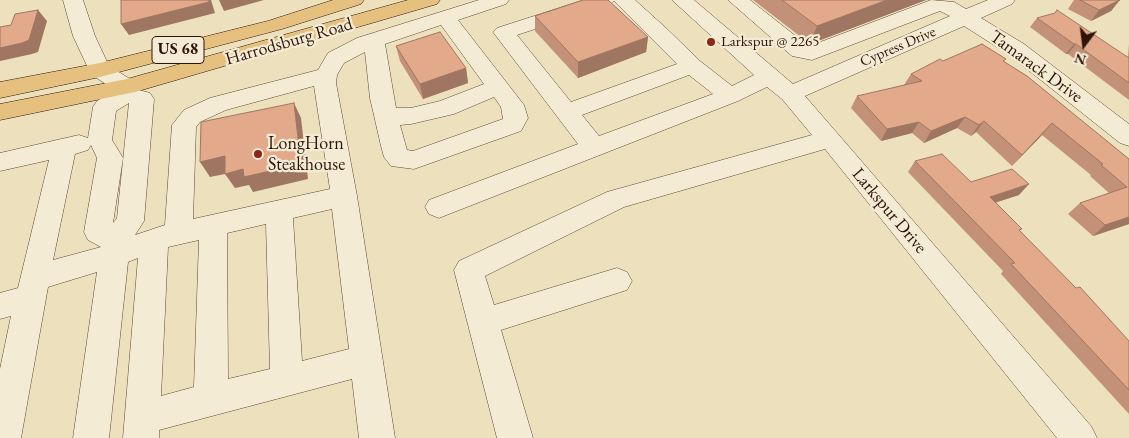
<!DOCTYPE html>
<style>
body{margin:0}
#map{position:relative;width:1129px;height:438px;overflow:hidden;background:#ede0bd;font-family:"EB Garamond",serif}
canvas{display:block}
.north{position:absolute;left:1059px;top:20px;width:50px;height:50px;-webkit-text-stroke:4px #f3ebd4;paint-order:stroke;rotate:195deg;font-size:14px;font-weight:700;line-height:20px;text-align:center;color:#2e1408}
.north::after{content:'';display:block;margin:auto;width:18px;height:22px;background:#2e1408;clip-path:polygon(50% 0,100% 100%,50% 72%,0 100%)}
</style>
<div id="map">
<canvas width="1129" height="438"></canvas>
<div class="north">N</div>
</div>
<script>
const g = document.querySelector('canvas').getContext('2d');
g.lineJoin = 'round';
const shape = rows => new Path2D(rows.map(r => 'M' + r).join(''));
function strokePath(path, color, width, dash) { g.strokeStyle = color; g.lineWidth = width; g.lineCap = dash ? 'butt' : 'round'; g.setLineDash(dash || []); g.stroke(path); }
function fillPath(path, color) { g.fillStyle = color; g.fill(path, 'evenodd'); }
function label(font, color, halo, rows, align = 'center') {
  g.font = font + ' "EB Garamond",serif'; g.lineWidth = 4.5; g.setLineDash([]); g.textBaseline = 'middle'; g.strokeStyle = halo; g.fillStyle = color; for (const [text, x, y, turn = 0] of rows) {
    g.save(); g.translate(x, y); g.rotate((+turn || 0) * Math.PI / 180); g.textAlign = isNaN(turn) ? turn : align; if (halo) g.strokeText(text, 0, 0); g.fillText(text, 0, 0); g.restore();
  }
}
const minor = shape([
 [63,0,83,0,95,36,109,66,135,82,139,90,150,93,154,99,144,221,135,235,165,225,172,125,184,110,210,98,318,70,328,53,357,38,479,0,509,0,506,4,458,20,524,105,528,118,521,131,414,169,391,166,384,157,381,146,370,98,365,52,344,63,337,75,336,83,357,196,395,438,359,438,352,379,159,430,159,438,123,438,138,258,128,262,109,438,73,438,97,272,48,287,21,438,0,438,0,369,11,316,0,319,0,293,18,288,49,160,0,171,0,153,79,135,88,138,93,107,97,101,115,90,92,75,89,70,73,36,63,0],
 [441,25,484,84,440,101,411,108,396,108,385,44,441,25],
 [314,86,330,189,193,219,196,127,200,122,226,110,314,86],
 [494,97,501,107,503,119,413,151,407,150,400,125,411,124,454,114,494,97],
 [129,103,117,218,113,223,123,158,112,140,116,111,129,103],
 [91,145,97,158,84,232,88,240,101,247,53,260,75,154,88,150,91,145],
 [332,209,349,349,302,361,293,218,332,209],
 [266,224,270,369,228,379,227,233,266,224],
 [199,240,194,387,161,396,168,247,199,240],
 [584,0,635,0,666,28,700,61,732,86,754,75,672,0,694,0,793,84,950,16,940,11,812,60,792,56,728,0,750,0,807,45,810,46,931,0,954,2,966,9,988,0,1015,0,1012,4,981,18,1024,44,1129,124,1129,146,1120,143,1008,54,964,26,805,96,1091,426,1097,438,1057,438,825,149,624,207,485,276,494,305,617,268,627,272,632,281,627,290,501,330,533,438,497,438,454,270,459,261,607,192,812,135,782,99,767,87,738,101,449,214,439,218,429,214,425,207,429,200,578,144,493,32,497,28,584,0],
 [614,1,677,64,571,102,517,35,611,4,614,1],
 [689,75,713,94,599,136,582,115,689,75]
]);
const major = shape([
 [333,0,364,0,361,4,282,29,100,77,0,98,0,82,100,63,268,21,333,0],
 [408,0,440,0,437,4,135,92,0,120,0,104,127,79,408,0]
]);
const wall = shape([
 [753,0,926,0,810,44],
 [1074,0,1119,0,1111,11,1091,21,1068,9],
 [535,16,648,37,646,52,578,78,535,31],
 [1037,18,1128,57,1129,44,1129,100,1068,54,1066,54,1030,27],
 [396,46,466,68,468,83,423,99,400,61],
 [943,61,1005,62,1129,159,1129,224,1093,236,1068,214,1080,203,1109,193,1090,176,1091,175,1042,135,1012,166,976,132,971,136,957,128,924,143,912,133,881,141,851,108,857,96,904,85,911,74],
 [915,161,971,182,1019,195,996,202,1020,231,1076,288,1129,341,1129,414,1001,274,1003,271,908,172]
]);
const shadedWall = shape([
 [209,0,211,0,215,13,129,35,121,24],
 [219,0,264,0,224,11],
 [887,0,926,0,810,44,817,26],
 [1120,0,1111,11,1091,21,1099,10],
 [38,10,47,21,38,52,32,54,0,61,0,48],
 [648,37,646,52,578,78,578,62],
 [1074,44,1076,44,1068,54,1066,54],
 [466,68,468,83,423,99,420,84],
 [294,103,301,118,308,179,253,192,249,185,235,188,225,174,210,177,200,162],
 [965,117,957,128,924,143,931,131],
 [984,121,976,132,971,136,979,125],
 [919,122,912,133,881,141,887,129],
 [1052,123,1042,135,1012,166,1022,155],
 [1029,184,1019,195,982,207,990,197],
 [1129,217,1129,224,1093,236,1105,225]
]);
const building = shape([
 [121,0,209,0,209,2,121,24,121,0],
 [583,0,608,0,648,37,578,62,535,16,583,0],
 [782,0,887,0,817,26,782,0],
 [1080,0,1120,0,1099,10,1080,0],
 [38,10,29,40,22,43,0,48,0,27,11,25,15,14,38,10],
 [1057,10,1129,58,1129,83,1076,44,1074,44,1037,18,1055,13,1057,10],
 [440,32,466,68,420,84,396,46,440,32],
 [982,44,1006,59,1003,61,1027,76,1129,159,1129,217,1105,225,1080,203,1127,187,1101,165,1103,164,1052,123,1022,155,984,121,979,125,965,117,931,131,919,122,887,129,857,96,922,81,911,74,940,59,943,61,982,44],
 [294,103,301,164,244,177,243,169,225,174,225,156,200,162,201,122,294,103],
 [942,154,971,182,1012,169,1029,184,990,197,1022,229,1019,230,1076,288,1080,287,1129,341,1129,390,1011,264,1015,263,915,161,942,154]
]);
const markers = [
 [711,42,5,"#8f2418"],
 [258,154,5,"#8f2418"]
];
const farPoinames = [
 ["Larkspur @ 2265",721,42]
];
const farStreetnames = [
 ["Cypress Drive",898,47,-23]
];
const shields = [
 [178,50,52]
];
const shieldNames = [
 ["US 68",178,50]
];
const streetNames = [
 ["Harrodsburg Road",289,42,-16],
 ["Tamarack Drive",1036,67,36],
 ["Larkspur Drive",889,211,50]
];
const poiNames = [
 ["LongHorn",268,144],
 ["Steakhouse",268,165]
];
strokePath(minor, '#5e4735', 1);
strokePath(major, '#2e1408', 1);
fillPath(minor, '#f3ebd4');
fillPath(major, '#e6c07e');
fillPath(wall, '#c39178');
fillPath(shadedWall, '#9f7661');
fillPath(building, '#e3a98b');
strokePath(building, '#9f7661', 1);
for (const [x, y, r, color] of markers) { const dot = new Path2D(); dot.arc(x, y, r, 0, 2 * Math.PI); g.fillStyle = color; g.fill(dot); strokePath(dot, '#f3ebd4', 2); }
label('15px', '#2e1408', '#f3ebd4', farPoinames, 'left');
label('15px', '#2e1408', '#f3ebd4', farStreetnames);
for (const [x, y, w] of shields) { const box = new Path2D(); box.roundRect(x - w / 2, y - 13.5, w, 27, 4); g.fillStyle = '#f3ebd4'; g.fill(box); strokePath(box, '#2e1408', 1); }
label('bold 16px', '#2e1408', null, shieldNames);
label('18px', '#2e1408', '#f3ebd4', streetNames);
label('18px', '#2e1408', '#f3ebd4', poiNames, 'left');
</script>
